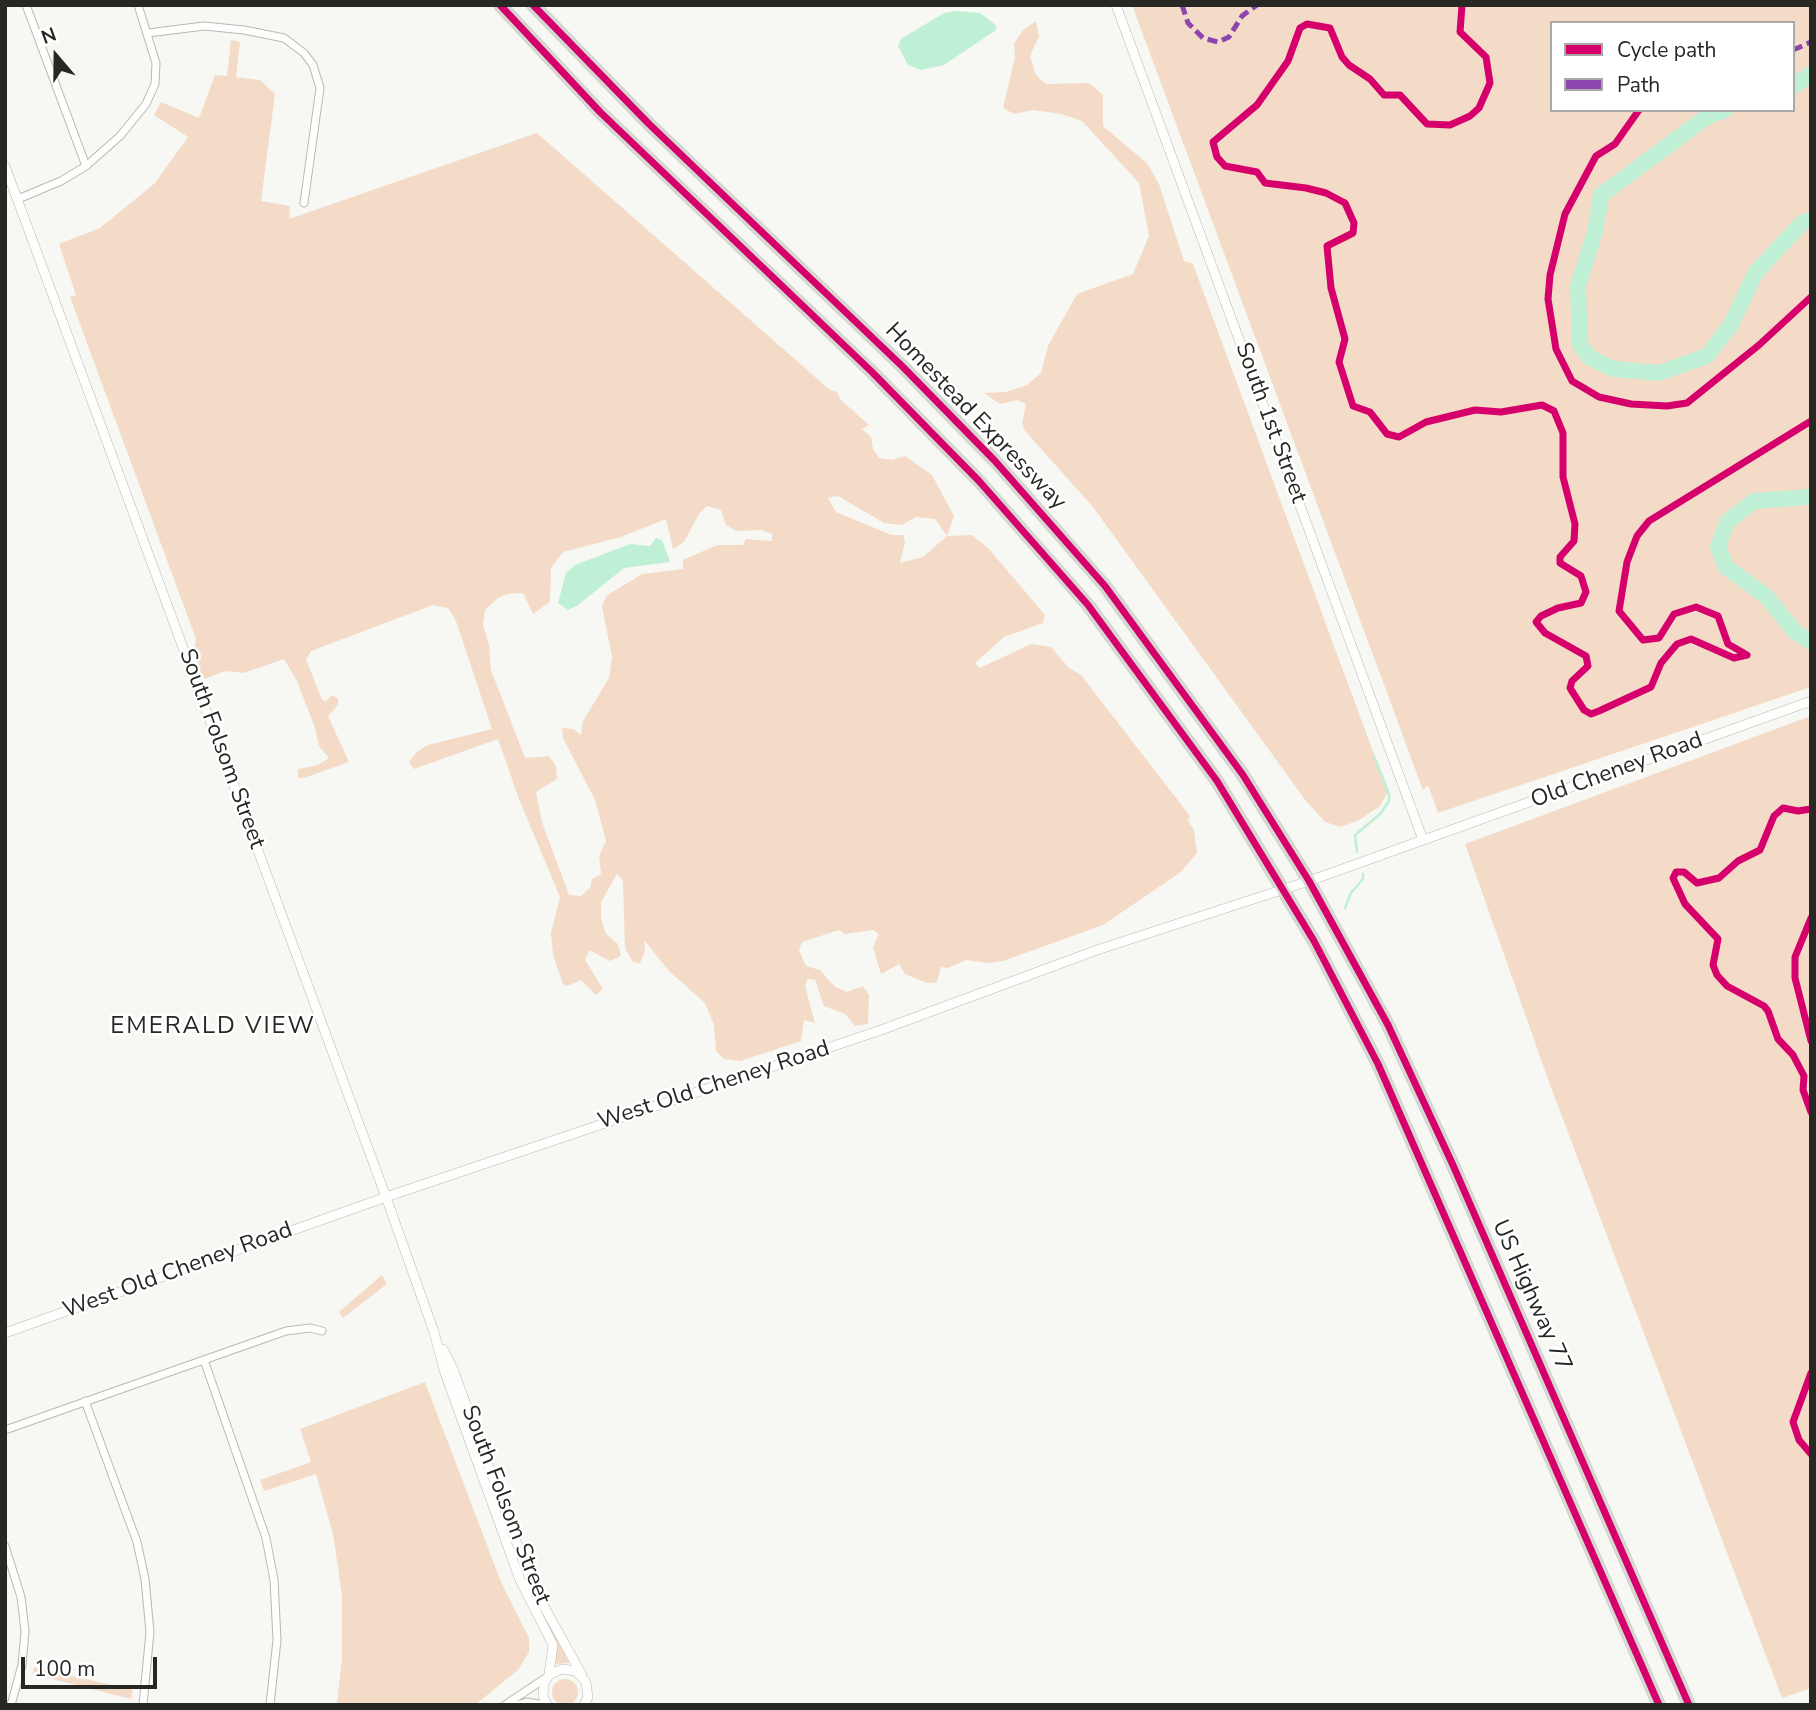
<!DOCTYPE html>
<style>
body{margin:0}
#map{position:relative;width:1816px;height:1710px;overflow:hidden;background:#f7f8f3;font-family:"Nunito Sans",sans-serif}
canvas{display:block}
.frame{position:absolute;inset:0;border:7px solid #272724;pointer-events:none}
.legend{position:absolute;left:1550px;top:21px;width:245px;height:91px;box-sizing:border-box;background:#fff;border:2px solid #a9a9a7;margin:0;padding:9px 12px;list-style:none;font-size:21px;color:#272724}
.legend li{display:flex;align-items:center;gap:14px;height:35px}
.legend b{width:35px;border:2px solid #a9a9a7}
.north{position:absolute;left:21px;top:21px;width:70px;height:70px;-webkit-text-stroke:5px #fff;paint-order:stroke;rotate:340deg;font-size:19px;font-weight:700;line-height:28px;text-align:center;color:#272724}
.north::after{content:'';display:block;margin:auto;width:24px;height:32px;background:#272724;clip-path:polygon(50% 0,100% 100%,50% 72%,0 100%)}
.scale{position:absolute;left:21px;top:1657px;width:136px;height:32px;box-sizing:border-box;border:4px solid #272724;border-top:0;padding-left:9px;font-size:21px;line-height:24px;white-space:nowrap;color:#272724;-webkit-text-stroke:5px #fff;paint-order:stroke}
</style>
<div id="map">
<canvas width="1816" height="1710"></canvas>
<div class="frame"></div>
<ul class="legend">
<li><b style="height:9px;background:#d6006c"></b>Cycle path</li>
<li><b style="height:9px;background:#8e44ad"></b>Path</li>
</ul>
<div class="north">N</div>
<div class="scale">100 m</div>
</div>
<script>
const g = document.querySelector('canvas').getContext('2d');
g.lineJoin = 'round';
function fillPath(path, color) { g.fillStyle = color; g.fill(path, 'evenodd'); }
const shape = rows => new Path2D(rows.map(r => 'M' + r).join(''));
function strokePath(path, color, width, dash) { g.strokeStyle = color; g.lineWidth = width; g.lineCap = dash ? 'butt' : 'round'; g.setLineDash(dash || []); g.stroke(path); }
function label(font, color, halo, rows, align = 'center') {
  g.font = font + ' "Nunito Sans",sans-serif'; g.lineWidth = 5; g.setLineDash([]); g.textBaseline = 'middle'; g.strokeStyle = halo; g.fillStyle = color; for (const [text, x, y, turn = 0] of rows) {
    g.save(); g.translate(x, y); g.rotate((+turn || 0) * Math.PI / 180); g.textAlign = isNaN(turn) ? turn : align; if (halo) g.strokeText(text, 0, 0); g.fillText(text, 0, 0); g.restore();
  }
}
const green = shape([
 [1132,5,1811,5,1811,687,1438,813,1428,785,1423,790],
 [1552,23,1793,23,1793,110,1552,110],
 [1036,21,1039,36,1030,56,1036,75,1046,84,1089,83,1103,95,1103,126,1147,163,1159,184,1184,261,1193,264,1388,792,1380,806,1359,820,1341,827,1325,822,1306,801,1093,507,1025,431,1022,424,1026,404,1017,400,1000,404,984,393,1006,392,1027,385,1041,373,1048,346,1077,294,1133,274,1149,236,1139,183,1082,121,1061,114,1033,110,1014,114,1003,108,1015,57,1014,44,1023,30],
 [231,40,240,42,236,77,260,80,275,94,261,201,290,206,289,219,537,133,830,390,837,392,841,400,869,425,862,429,871,437,873,449,879,458,892,460,905,456,932,475,954,516,947,536,972,535,989,549,1045,615,1043,623,1004,637,975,663,980,668,1031,644,1051,647,1068,667,1081,675,1190,816,1188,821,1194,830,1197,853,1191,860,1181,872,1103,925,1003,961,989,963,966,960,948,968,941,967,937,982,927,983,905,974,899,964,881,974,873,947,879,934,873,930,845,934,839,930,802,942,799,950,806,966,820,970,835,987,847,992,863,986,869,995,868,1024,855,1026,845,1014,824,1006,815,980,808,979,805,986,815,1023,804,1020,801,1041,740,1061,724,1059,716,1051,714,1025,705,1003,669,971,644,940,645,952,640,963,633,962,625,948,623,881,617,874,601,902,601,919,606,934,618,944,621,956,610,961,589,950,585,960,603,989,596,995,581,980,567,986,563,984,553,955,551,933,560,897,519,799,498,739,414,769,409,762,417,752,428,745,492,729,456,621,448,608,433,605,311,651,306,659,322,700,326,701,332,695,338,699,338,705,328,716,349,762,304,778,298,778,298,769,318,765,329,758,319,746,315,728,297,681,284,659,244,673,225,671,205,679,201,673,194,652,196,639,70,297,76,295,59,244,100,228,155,183,188,137,154,115,161,102,199,118,215,75,227,76],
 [838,496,884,523,902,525,916,517,935,519,947,536,923,557,900,563,905,542,903,535,892,535,836,512,828,498],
 [707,506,721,510,726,525,736,531,761,530,772,534,772,541,746,539,743,545,717,545,683,560,683,569,642,574,606,596,602,607,612,657,609,678,583,721,581,735,573,729,562,728,563,738,595,800,606,841,599,856,601,874,592,879,590,888,581,896,569,895,542,822,536,792,557,779,556,766,549,756,525,758,491,670,489,645,483,625,485,610,498,598,508,594,523,593,533,614,550,602,551,568,563,552,621,537,666,519,673,549,684,542,699,514],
 [1811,716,1811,1688,1782,1698,1550,1085,1465,844],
 [382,1275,387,1284,343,1318,339,1312],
 [450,1370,523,1569,569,1663,556,1664,555,1641,503,1529,447,1371],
 [425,1382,501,1582,529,1638,529,1652,518,1670,475,1705,337,1705,342,1657,342,1595,333,1534,316,1474,264,1491,260,1480,311,1462,300,1429],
 [34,1667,133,1690,131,1699,33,1674],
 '552 1692a13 13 0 1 1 26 0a13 13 0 1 1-26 0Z'
]);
const water = shape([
 [957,11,980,13,996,25,996,30,944,65,921,70,908,65,898,46,901,39,944,13],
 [656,538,662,540,670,562,624,568,578,605,568,610,558,603,566,573,575,565,630,544,650,546]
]);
const stream = shape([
 [1357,852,1355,835,1380,814,1389,801,1389,794,1374,756],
 [1345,908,1351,893,1363,879,1363,874]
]);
const river = shape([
 [1793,86,1811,74],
 [1725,110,1708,116,1601,195,1595,232,1578,286,1580,345,1590,358,1614,369,1659,373,1707,356,1730,326,1756,272,1802,223,1811,219],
 [1811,497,1754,501,1727,522,1718,547,1726,567,1767,597,1795,632,1811,642]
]);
const minor = shape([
 [26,5,86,166],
 [148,33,204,26,244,30,284,38,304,53,313,65,320,88,304,203],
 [18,199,61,181,86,166,120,136,146,104,155,84,156,63,138,5],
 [204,1360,266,1538,274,1580,277,1640,270,1705],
 [85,1401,137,1542,145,1579,150,1632,143,1705],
 [5,1430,286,1331,310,1328,322,1331],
 [5,1546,21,1597,25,1631,22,1665,11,1705],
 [505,1705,547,1677],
 [517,1705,527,1702,544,1705]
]);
const tertiary = shape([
 [1116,5,1423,840],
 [5,166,386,1197,434,1332,445,1373,520,1580,553,1645,549,1675],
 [5,1333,386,1197,881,1030,1097,950,1309,881,1811,701],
 [443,1349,453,1369,532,1585,582,1675],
 [547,1705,543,1696,544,1683,549,1675,562,1669,576,1671,586,1682,588,1697,584,1705]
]);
const trunk = shape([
 [500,5,600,112,872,372,979,481,1088,605,1217,781,1314,941,1378,1064,1659,1705],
 [533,5,649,124,903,367,995,461,1105,586,1243,775,1309,881,1388,1025,1452,1163,1689,1705]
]);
const quiet = shape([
 [1182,5,1188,23,1203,38,1218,42,1229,37,1242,16,1257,5],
 [1793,50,1811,42]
]);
const cycleway = shape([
 [500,5,600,112,872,372,979,481,1088,605,1217,781,1314,941,1378,1064,1659,1705],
 [533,5,649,124,903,367,995,461,1105,586,1243,775,1309,881,1388,1025,1452,1163,1689,1705],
 [1462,5,1460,32,1486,57,1490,83,1479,108,1470,116,1450,125,1427,124,1400,95,1384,95,1370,79,1349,65,1342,57,1330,28,1307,24,1300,28,1288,61,1257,105,1213,142,1217,157,1225,166,1257,172,1265,183,1306,188,1326,193,1345,203,1354,223,1353,233,1327,246,1331,288,1345,339,1339,362,1353,406,1370,412,1387,434,1399,437,1426,422,1475,410,1501,412,1542,405,1554,411,1563,433,1563,477,1575,524,1574,541,1560,557,1560,563,1581,576,1586,592,1581,603,1558,608,1541,616,1536,622,1545,633,1586,656,1588,666,1572,681,1570,688,1584,710,1591,714,1599,711,1651,687,1661,663,1677,644,1691,639,1734,658,1747,655],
 [1639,110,1615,144,1596,156,1565,214,1550,275,1548,299,1556,349,1572,381,1599,397,1631,404,1667,406,1687,403,1759,345,1811,297],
 [1747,655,1728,644,1718,616,1696,607,1674,614,1659,638,1643,640,1619,611,1627,562,1637,536,1649,521,1811,421],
 [1811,809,1798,811,1783,808,1774,816,1760,850,1738,861,1719,878,1697,883,1684,872,1676,872,1673,878,1685,904,1718,939,1713,965,1717,975,1727,986,1764,1006,1768,1011,1778,1039,1793,1055,1804,1076,1803,1090,1811,1112],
 [1811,918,1795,957,1795,978,1811,1041],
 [1811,1373,1793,1422,1799,1440,1811,1454]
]);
const streetNames = [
 ["Homestead Expressway",975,417,46],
 ["South 1st Street",1270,423,70],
 ["South Folsom Street",221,749,70],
 ["Old Cheney Road",1617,771,-20],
 ["West Old Cheney Road",714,1086,-18],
 ["West Old Cheney Road",178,1271,-20],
 ["US Highway 77",1531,1296,66],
 ["South Folsom Street",505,1505,69]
];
const neighbourhoodNames = [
 ["EMERALD VIEW",213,1027]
];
fillPath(green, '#f4dbc7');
fillPath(water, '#bfefd5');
strokePath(stream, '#bfefd5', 2.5);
strokePath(river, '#bfefd5', 16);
strokePath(minor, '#b8b8b5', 9);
strokePath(tertiary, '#b8b8b5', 10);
strokePath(trunk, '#d1d1cf', 14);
strokePath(minor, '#fefefd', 7);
strokePath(tertiary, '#fefefd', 9);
strokePath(trunk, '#d6dbd2', 12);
strokePath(quiet, '#8e44ad', 5, [10, 5]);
strokePath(cycleway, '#d6006c', 7);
label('23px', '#272724', '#fff', streetNames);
g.letterSpacing = '2px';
label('24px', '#272724', '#fff', neighbourhoodNames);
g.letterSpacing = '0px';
</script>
